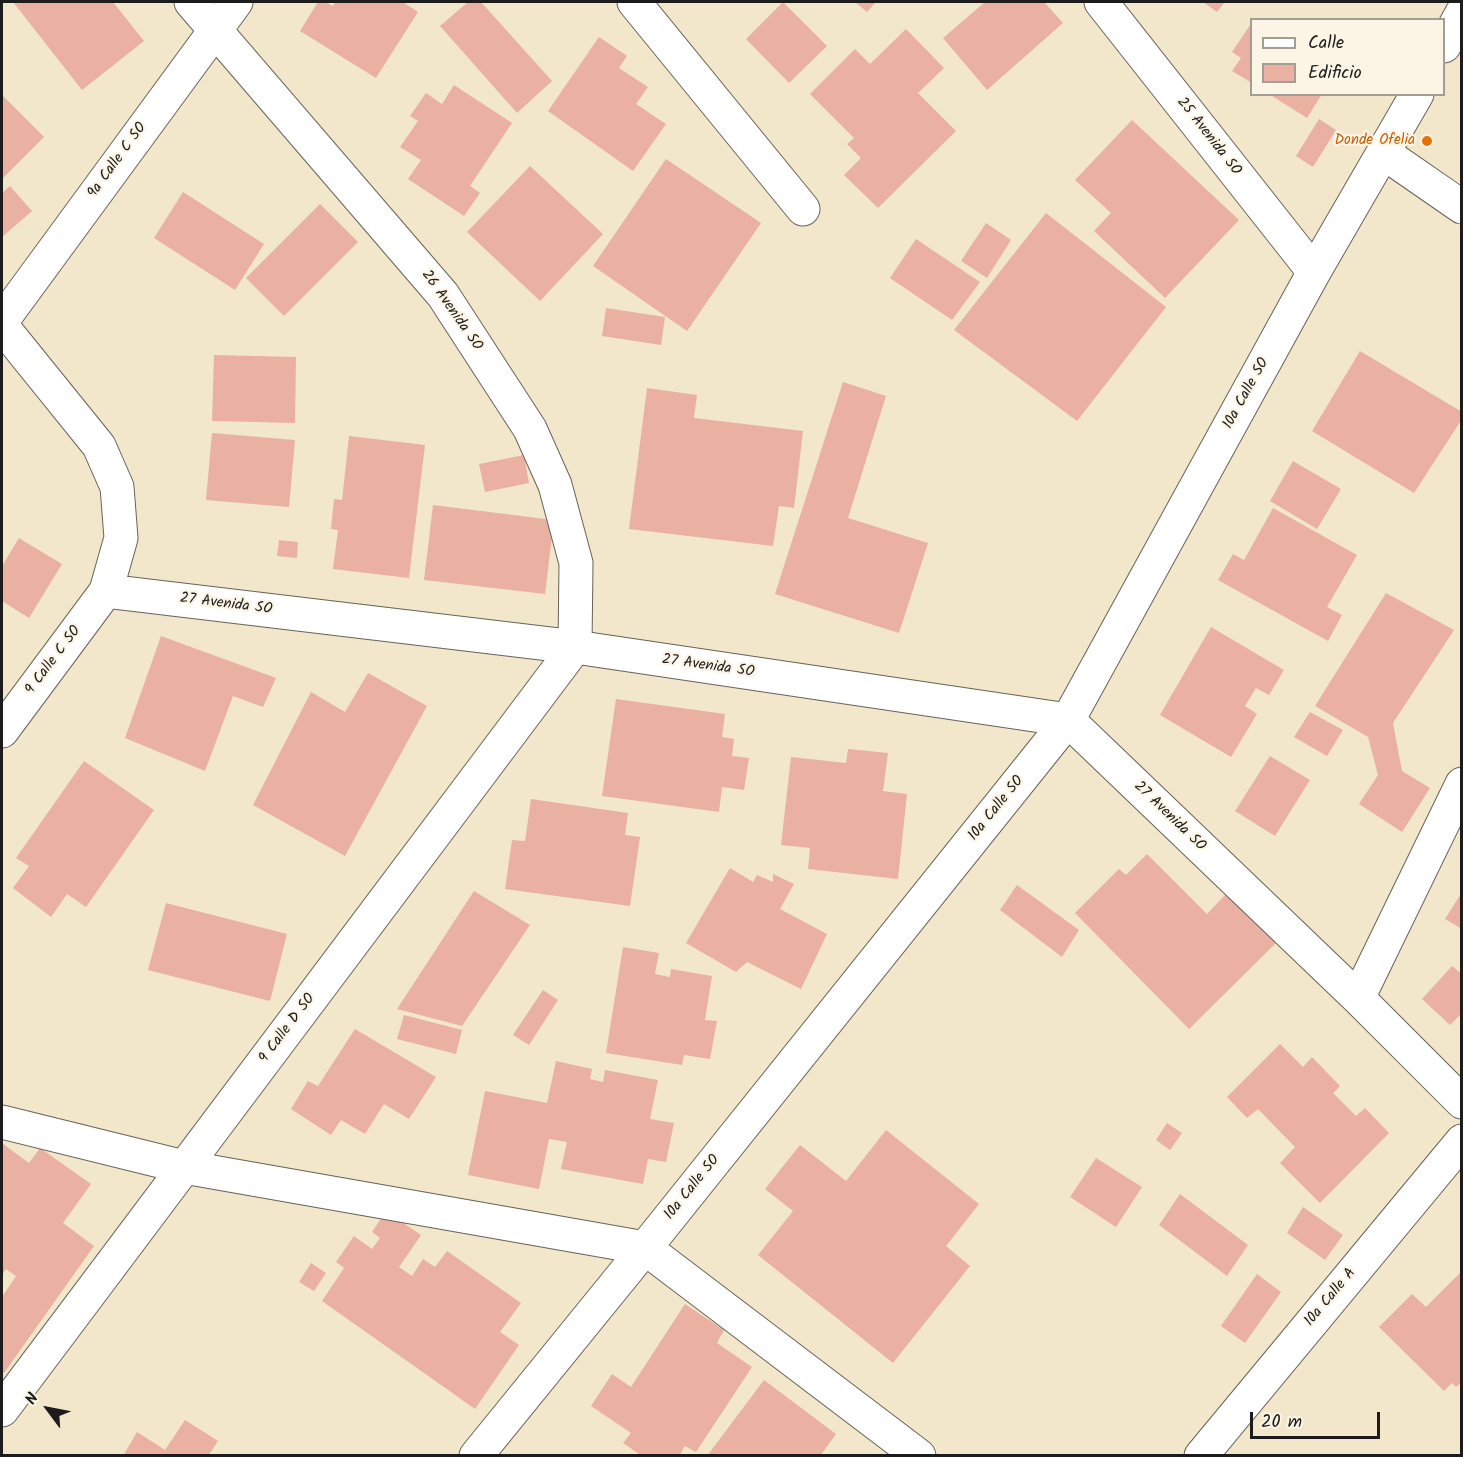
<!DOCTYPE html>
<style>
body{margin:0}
#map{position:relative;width:1463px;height:1457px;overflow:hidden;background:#f2e7cb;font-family:Kalam,sans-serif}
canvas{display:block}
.frame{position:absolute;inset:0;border:3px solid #1c1c1c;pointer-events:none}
.legend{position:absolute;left:1250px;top:18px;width:195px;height:78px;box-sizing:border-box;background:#fcf5e5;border:2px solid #a29e95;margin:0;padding:8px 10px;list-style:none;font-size:18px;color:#1c1c1c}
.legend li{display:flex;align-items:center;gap:12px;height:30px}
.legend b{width:30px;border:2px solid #a29e95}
.north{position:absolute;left:18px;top:1379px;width:60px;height:60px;-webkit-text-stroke:4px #fcf5e5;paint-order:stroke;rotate:302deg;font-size:16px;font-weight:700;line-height:24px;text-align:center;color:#1c1c1c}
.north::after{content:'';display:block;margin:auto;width:21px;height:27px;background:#1c1c1c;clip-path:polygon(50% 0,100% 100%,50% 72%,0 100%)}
.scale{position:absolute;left:1250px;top:1412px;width:130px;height:27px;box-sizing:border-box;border:3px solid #1c1c1c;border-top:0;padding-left:8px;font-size:18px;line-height:21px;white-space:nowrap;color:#1c1c1c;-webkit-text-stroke:4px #fcf5e5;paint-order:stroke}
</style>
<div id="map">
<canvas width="1463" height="1457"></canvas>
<div class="frame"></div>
<ul class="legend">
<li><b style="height:8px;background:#fff"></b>Calle</li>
<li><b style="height:16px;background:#eab0a2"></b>Edificio</li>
</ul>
<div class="north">N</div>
<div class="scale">20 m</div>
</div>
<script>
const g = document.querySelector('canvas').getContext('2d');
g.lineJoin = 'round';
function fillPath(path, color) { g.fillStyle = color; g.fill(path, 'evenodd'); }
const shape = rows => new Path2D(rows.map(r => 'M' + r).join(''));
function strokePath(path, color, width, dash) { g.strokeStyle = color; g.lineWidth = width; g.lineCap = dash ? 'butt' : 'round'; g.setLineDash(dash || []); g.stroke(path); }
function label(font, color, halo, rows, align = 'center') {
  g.font = font + ' Kalam,sans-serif'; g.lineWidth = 4.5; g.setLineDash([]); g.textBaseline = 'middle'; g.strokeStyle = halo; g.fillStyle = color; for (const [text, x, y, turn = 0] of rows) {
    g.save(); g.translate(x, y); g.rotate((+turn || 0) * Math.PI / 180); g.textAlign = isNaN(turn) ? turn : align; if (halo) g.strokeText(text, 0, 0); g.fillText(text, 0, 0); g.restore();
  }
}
const building = shape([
 [13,2,113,2,144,41,82,90],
 [318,2,325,2,333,6,335,2,403,2,418,12,376,78,300,31],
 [468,2,481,2,552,81,517,113,440,26],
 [783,2,827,46,789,83,746,39],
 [855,2,876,2,867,12],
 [985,2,1044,2,1063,23,987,90,943,38],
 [1203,2,1225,2,1217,12],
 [1252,22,1252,83,1232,71,1241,58,1232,52],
 [906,29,944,68,918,93,956,131,878,208,844,175,861,158,847,144,854,138,810,94,855,49,870,64],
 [599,37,627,56,619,68,648,87,636,104,666,124,633,171,548,111],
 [454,85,512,123,470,186,480,193,464,216,408,179,421,160,400,147,418,121,410,116,426,93,442,104],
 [1269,94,1322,94,1307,118],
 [2,95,44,137,2,179],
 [1319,119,1336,130,1313,167,1296,156],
 [1132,120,1239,220,1165,298,1094,231,1111,213,1075,180],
 [666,159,761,223,687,331,593,266],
 [530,166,603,234,540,301,467,232],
 [10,186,32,211,2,237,2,193],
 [183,192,264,244,235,290,154,238],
 [320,204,358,242,284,316,246,278],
 [1046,213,1166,307,1077,421,954,330],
 [986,223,1011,240,987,278,961,261],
 [916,239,980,282,952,320,890,278],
 [606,308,665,317,661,345,602,336],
 [1360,351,1462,412,1462,419,1414,493,1312,431],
 [214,355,296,357,295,423,212,421],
 [843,382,886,396,848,518,928,543,899,633,775,594],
 [647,388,697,395,694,418,803,431,794,508,779,506,773,546,629,529],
 [212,433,295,440,289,507,206,500],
 [349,436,425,445,409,578,333,569,338,530,331,529,334,499,342,500],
 [524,455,529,483,485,492,479,464],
 [1293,461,1341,489,1317,529,1270,501],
 [433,505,554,520,545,594,424,580],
 [1273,508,1357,555,1327,607,1342,615,1328,641,1218,580,1233,554,1244,560],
 [19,538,62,564,29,618,2,601,2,566],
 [279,540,298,542,297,558,277,556],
 [1386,593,1454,630,1393,723,1402,771,1430,788,1402,832,1359,804,1378,775,1368,737,1315,706],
 [1211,627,1284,670,1269,695,1256,688,1245,706,1257,714,1231,757,1160,715],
 [161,636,276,678,263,707,233,696,205,771,125,738],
 [368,673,427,706,345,856,253,805,311,692,345,712],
 [616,699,725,714,722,737,734,739,732,756,749,758,744,790,722,787,719,812,602,796],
 [1310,712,1343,730,1327,756,1294,737],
 [848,749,888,753,883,791,907,794,898,879,808,869,810,848,781,845,791,757,846,763],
 [1270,756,1310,780,1275,836,1235,811],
 [84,761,154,810,86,907,67,894,51,917,13,888,29,866,16,858],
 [531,799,628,813,625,835,640,837,630,906,505,889,512,840,525,841],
 [1147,854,1207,914,1228,892,1277,942,1189,1029,1075,913,1119,869,1126,875],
 [730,868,753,882,757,875,773,882,773,874,794,884,780,909,827,934,801,989,747,962,736,972,686,943],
 [1017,885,1079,930,1062,957,1000,910],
 [474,891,530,925,462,1026,397,1009],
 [1462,892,1462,929,1445,919],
 [166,903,287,934,270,1001,148,970],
 [623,947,659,953,655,974,670,977,671,969,712,976,705,1020,717,1021,710,1059,684,1055,682,1065,606,1053],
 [1452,966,1462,974,1462,1013,1450,1025,1422,999],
 [543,990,558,1000,529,1045,513,1035],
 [404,1015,462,1030,456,1054,397,1039],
 [355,1029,436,1077,409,1119,384,1104,365,1134,341,1120,331,1135,291,1109,308,1081,318,1086],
 [1280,1044,1303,1067,1312,1057,1340,1086,1333,1093,1356,1116,1365,1108,1389,1133,1320,1203,1280,1163,1295,1147,1258,1109,1247,1118,1227,1097],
 [556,1061,592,1069,590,1079,603,1082,605,1070,658,1080,650,1119,674,1123,666,1162,648,1159,643,1184,561,1169,567,1142,549,1139,539,1189,468,1175,485,1091,547,1103],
 [1167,1123,1182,1133,1170,1150,1156,1140],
 [886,1130,979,1204,946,1246,970,1266,893,1363,758,1255,793,1211,765,1189,800,1145,846,1181],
 [2,1143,29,1163,40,1148,91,1184,63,1223,94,1246,4,1373,2,1371,2,1297,16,1276,6,1269,2,1275],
 [1096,1158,1142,1187,1116,1227,1070,1197],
 [1180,1194,1248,1245,1227,1276,1159,1225],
 [1303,1207,1343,1235,1325,1260,1287,1233],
 [386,1211,421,1235,399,1267,412,1276,423,1259,435,1267,447,1251,521,1303,500,1332,519,1345,475,1409,322,1301,344,1268,336,1262,354,1236,372,1249,380,1238,372,1232],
 [311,1263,326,1273,314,1291,299,1282],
 [1462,1271,1462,1382,1456,1387,1452,1383,1444,1391,1379,1327,1412,1294,1426,1307],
 [1257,1274,1281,1292,1245,1343,1221,1326],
 [685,1304,724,1330,717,1343,752,1367,696,1452,685,1446,679,1456,642,1456,623,1443,631,1433,591,1406,612,1374,631,1387],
 [764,1380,836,1434,820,1456,707,1456],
 [185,1420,218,1441,208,1456,123,1456,137,1432,165,1450]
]);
const minor = shape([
 [191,2,443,295,530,429,555,485,576,563,575,647],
 [634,2,803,209],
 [1101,2,1314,272],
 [1444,46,1462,13],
 [1384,153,1462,207],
 [2,321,236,2],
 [2,326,99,446,117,487,121,538,106,591,2,731],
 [106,591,575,647,1068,720,1358,998,1462,1102],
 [1358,998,1462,784],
 [2,1122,184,1167,645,1248,919,1456],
 [2,1410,575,647],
 [476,1456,645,1248,1068,720,1314,272,1417,94],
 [1201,1456,1462,1141]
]);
const markers = [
 [1427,141,6,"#e8710a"]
];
const streetNames = [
 ["25 Avenida SO",1208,137,52],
 ["9a Calle C SO",118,161,-54],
 ["26 Avenida SO",451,311,55],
 ["10a Calle SO",1247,394,-61],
 ["27 Avenida SO",226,605,7],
 ["9 Calle C SO",54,661,-53],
 ["27 Avenida SO",708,667,8],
 ["10a Calle SO",997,809,-51],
 ["27 Avenida SO",1169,817,44],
 ["9 Calle D SO",288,1029,-53],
 ["10a Calle SO",693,1188,-51],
 ["10a Calle A",1331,1298,-50]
];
const foodNames = [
 ["Donde Ofelia",1415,141]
];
fillPath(building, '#eab0a2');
strokePath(minor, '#676359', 35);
strokePath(minor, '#fff', 33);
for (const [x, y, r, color] of markers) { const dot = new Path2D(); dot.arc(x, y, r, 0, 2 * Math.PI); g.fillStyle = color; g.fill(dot); strokePath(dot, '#fcf5e5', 2); }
label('15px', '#1c1c1c', '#fcf5e5', streetNames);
label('15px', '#c56008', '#fcf5e5', foodNames, 'right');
</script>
